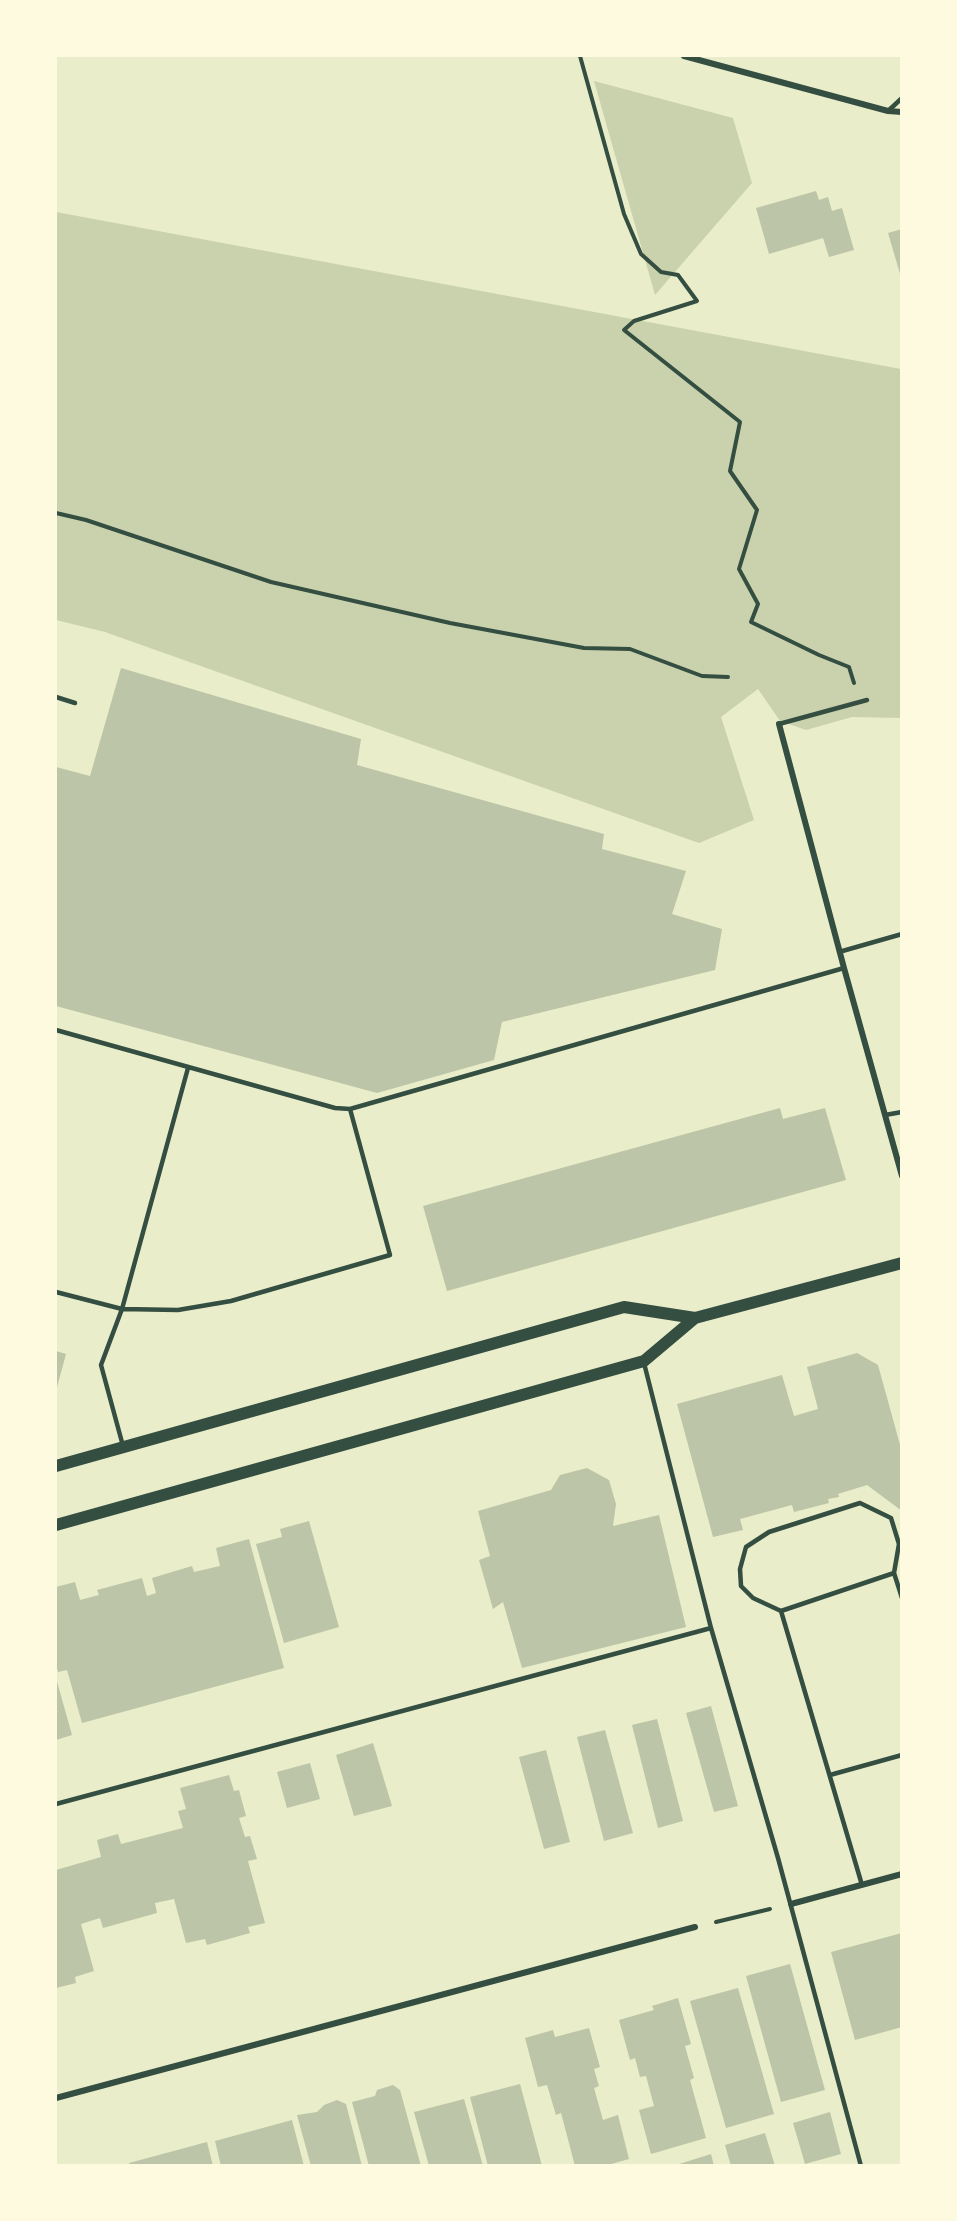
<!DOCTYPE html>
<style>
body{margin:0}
#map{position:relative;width:957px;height:2221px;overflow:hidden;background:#e9edc9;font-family:"Fira Sans Condensed",sans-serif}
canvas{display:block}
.frame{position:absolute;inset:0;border:57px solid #fefae0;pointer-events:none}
</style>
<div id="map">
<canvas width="957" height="2221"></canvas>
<div class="frame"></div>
</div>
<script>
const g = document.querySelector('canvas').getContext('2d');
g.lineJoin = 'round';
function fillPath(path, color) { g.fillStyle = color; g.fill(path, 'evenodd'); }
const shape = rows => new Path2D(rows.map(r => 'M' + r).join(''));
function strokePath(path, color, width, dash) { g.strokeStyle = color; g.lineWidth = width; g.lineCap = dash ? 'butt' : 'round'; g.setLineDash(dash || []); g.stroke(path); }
const green = shape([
 [594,81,733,118,752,183,655,295],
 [56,212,901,369,901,718,852,717,806,730,780,721,758,689,721,717,754,820,699,843,105,632,56,620]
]);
const building = shape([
 [816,191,819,200,828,197,832,211,842,208,854,250,829,257,823,238,769,254,756,208],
 [902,229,902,277,901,277,888,233],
 [121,668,361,739,357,765,604,834,602,849,686,871,672,914,722,929,715,970,502,1022,494,1060,377,1093,56,1006,56,767,90,776],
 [780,1108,783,1119,825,1108,846,1180,447,1291,423,1206],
 [56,1351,66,1354,56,1391],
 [857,1353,878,1365,902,1452,902,1511,867,1485,838,1494,839,1497,828,1499,829,1503,794,1512,792,1505,740,1519,743,1530,713,1537,677,1404,782,1375,794,1416,818,1409,807,1367],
 [587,1468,609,1480,616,1504,613,1526,659,1515,686,1627,522,1668,503,1602,493,1609,479,1560,490,1556,478,1511,551,1490,560,1475],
 [309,1521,339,1627,284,1643,256,1544,282,1537,280,1529],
 [249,1539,284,1668,82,1723,67,1670,58,1672,56,1665,56,1587,75,1582,80,1600,99,1595,97,1590,142,1578,147,1596,156,1593,152,1578,192,1566,194,1572,220,1566,216,1548],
 [56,1678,72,1735,56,1740],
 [711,1706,738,1806,714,1812,686,1713],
 [657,1719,683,1821,658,1828,632,1725],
 [605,1730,633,1833,604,1841,577,1737],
 [373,1743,392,1806,354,1816,336,1755],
 [546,1750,570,1842,544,1849,519,1757],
 [310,1763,320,1799,287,1808,277,1772],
 [229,1775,234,1791,239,1790,246,1816,239,1818,245,1837,250,1836,257,1859,248,1861,265,1923,248,1927,250,1933,207,1945,205,1939,186,1943,174,1899,155,1903,157,1913,103,1928,100,1918,81,1924,94,1971,75,1977,76,1983,56,1988,56,1870,101,1857,97,1840,118,1834,121,1844,183,1828,178,1811,186,1809,180,1788],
 [902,1933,902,2027,855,2040,831,1952],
 [790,1964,825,2090,781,2102,746,1976],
 [738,1988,774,2114,726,2128,690,2001],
 [678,1998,691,2044,685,2046,694,2078,690,2080,706,2138,651,2154,639,2110,654,2106,646,2076,640,2077,635,2058,630,2060,619,2020,654,2010,652,2006],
 [589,2028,600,2067,594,2069,599,2086,594,2088,603,2120,618,2115,629,2159,604,2166,575,2166,561,2113,556,2115,547,2085,538,2087,525,2038,553,2030,555,2037],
 [520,2084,542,2166,488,2166,470,2097],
 [393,2085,400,2090,421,2166,369,2166,352,2102,375,2096,377,2090],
 [464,2099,483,2166,429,2166,414,2112],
 [337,2100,346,2104,362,2166,311,2166,297,2115,317,2112,324,2105],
 [830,2112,841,2154,805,2164,793,2123],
 [292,2120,304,2166,221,2166,215,2141],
 [765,2133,775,2166,731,2166,725,2145],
 [207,2142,213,2166,130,2166,129,2163],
 [711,2154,714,2166,676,2166,676,2165]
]);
const path = shape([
 [580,56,624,214,641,254,661,272,678,275,697,301,634,321,624,330,740,422,730,471,757,510,739,569,758,604,751,622,819,655,849,667,854,683],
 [56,513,86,520,271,582,450,623,584,648,630,649,702,676,728,677],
 [716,1922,770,1909]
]);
const service = shape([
 [888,111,902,98],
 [56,697,75,703],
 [779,724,867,700],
 [839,952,902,934],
 [56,1030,335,1108,350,1109,844,968],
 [885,1115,902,1112],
 [56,1292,122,1309,178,1310,231,1301,390,1255,350,1109],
 [644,1363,711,1628,778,1858,861,2166],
 [123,1446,101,1365,122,1309,188,1068],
 [781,1611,753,1598,741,1586,740,1569,746,1547,769,1532,860,1503,891,1518,899,1544,894,1573],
 [830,1775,902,1755],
 [56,1804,711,1628],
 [862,1885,781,1611,894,1573,902,1598]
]);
const minor = shape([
 [684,56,888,111,902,112],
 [779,724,844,968,902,1176],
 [791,1904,902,1874],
 [56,2098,695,1927]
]);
const secondary = shape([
 [56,1466,624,1307,695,1318,902,1263],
 [56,1525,644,1361,695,1318]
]);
fillPath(green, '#cad2ad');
fillPath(building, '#bcc5a7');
strokePath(path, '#344e41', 4);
strokePath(service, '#344e41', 4.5);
strokePath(minor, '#344e41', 6);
strokePath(secondary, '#344e41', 12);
</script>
